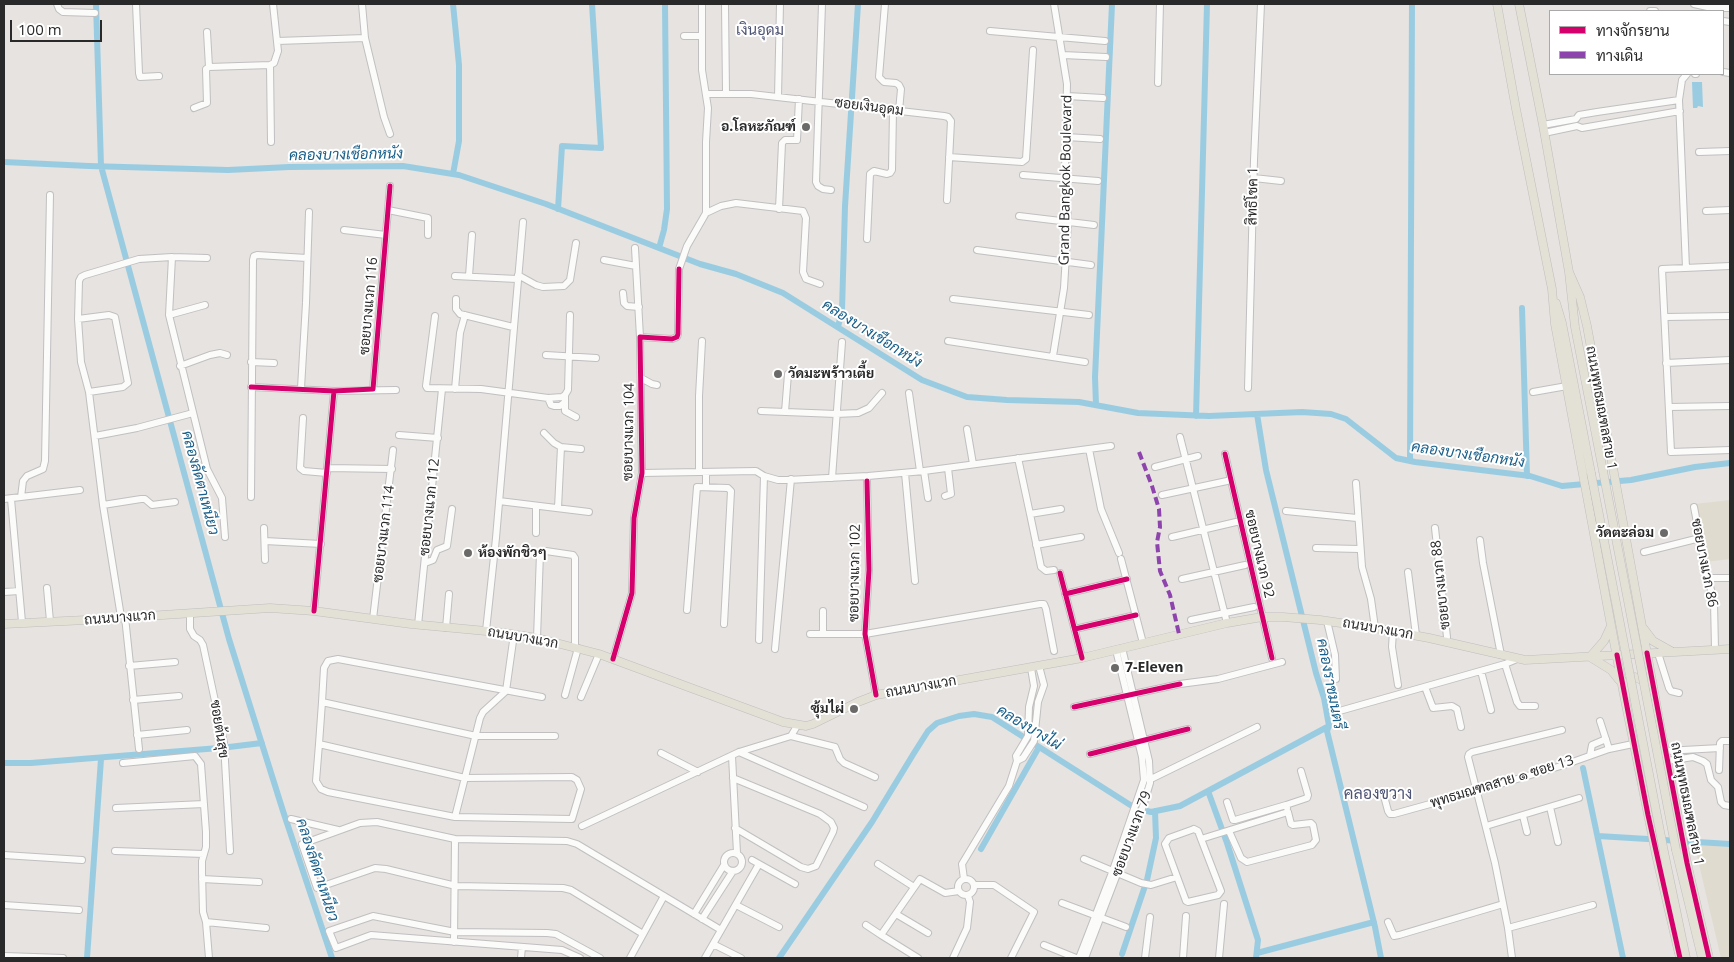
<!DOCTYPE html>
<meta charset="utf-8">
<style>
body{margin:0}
#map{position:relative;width:1734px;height:962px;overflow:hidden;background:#e6e3e0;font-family:"Open Sans",Sarabun,sans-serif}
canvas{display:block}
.frame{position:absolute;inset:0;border:5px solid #292929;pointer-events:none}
.legend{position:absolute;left:1549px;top:10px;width:175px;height:65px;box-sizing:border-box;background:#fff;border:1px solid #a9a9a9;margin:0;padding:6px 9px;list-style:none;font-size:15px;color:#292929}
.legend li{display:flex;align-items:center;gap:10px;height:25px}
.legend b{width:25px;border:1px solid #a9a9a9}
.scale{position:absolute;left:10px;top:20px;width:92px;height:22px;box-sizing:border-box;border:2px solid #292929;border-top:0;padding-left:6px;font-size:15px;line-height:18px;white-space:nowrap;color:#292929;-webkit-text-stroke:4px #fff;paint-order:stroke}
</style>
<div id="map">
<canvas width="1734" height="962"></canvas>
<div class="frame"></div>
<ul class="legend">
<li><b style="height:6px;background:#d6006c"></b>ทางจักรยาน</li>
<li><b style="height:6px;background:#8e44ad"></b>ทางเดิน</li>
</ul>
<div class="scale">100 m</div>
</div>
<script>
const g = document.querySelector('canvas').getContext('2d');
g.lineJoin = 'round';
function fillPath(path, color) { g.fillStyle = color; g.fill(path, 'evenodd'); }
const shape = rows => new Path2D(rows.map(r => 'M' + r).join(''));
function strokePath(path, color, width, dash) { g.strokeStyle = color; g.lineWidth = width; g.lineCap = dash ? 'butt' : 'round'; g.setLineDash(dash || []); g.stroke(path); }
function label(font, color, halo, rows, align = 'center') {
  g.font = font + ' "Open Sans",Sarabun,sans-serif'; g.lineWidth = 4; g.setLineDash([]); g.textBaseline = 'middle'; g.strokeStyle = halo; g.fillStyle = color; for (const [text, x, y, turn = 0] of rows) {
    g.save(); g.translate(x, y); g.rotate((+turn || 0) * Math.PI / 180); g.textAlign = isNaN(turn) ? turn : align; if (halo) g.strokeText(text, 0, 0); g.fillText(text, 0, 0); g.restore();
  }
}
const education = shape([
 [1730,500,1730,559,1705,562,1695,504],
 [1694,843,1730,846,1730,958,1721,958]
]);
const water = shape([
 [1692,82,1702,82,1703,107,1698,106,1697,108,1693,108]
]);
const canal = shape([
 [96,4,101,166,229,639,283,811,332,958],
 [4,162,89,166,228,170,289,167,403,166,459,175,546,204,700,264,736,274,783,293,922,380,967,397,1007,400,1079,402,1138,413,1209,416,1302,412,1331,414,1346,419,1396,458,1415,462,1530,476,1562,486,1631,480,1695,467,1730,463],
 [453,174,459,141,459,65,453,4],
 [558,209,562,146,601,148,592,4],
 [659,248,664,230,667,209,665,4],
 [1522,308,1527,476],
 [838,327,842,310,845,206,858,4],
 [1096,405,1095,377,1112,4],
 [1257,414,1266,470,1316,673,1324,698,1329,726,1327,731,1375,927,1381,958],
 [1196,416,1207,4],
 [1410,461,1412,4],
 [229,747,262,743],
 [4,763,31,763,219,748],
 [1583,768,1623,958],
 [1208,791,1227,843,1258,940,1256,958],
 [1598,836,1730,844],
 [981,849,1039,747],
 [1257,953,1374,922],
 [1122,954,1147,880,1156,838,1155,811],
 [87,958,101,759],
 [779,958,872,822,914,753,928,731,937,723,959,716,974,714,992,717,1135,808,1151,812,1180,806,1329,726]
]);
const minor = shape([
 [57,4,59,9,63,12,95,13],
 [136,4,139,73,140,77,159,76],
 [725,4,726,93],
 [822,4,816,182,818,186,823,189,831,190],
 [885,4,879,77,884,82,896,83,899,85,901,89,899,111],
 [1694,4,1712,8,1730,8],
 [1650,11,1655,11],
 [1723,21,1730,22],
 [990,31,1105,41],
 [684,36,702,36],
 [365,38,384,117,390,134],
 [277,41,365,38,362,4],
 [1063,55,1106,57],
 [270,65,271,142],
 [209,67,270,65,274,63,278,51,273,4],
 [1723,72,1730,73],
 [1695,74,1696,74],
 [1158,83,1160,4],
 [707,94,751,94,944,116,948,117,951,121,947,200],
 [1067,96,1103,98],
 [778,97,780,4],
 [194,108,207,103,206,69,209,67,207,32],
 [1543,125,1576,119,1579,115,1597,112,1679,100],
 [1544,133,1577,126,1582,128,1680,111],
 [1066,137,1100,139],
 [1699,152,1730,151],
 [949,157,1022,162,1026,159,1033,50],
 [1023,175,1098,181],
 [1254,178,1281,181],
 [779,209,782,143,785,140,797,140,799,99],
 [388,210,428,218,428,235],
 [1706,211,1730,210],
 [706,213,721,206,736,203,803,211,806,218,803,272,806,279,820,284],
 [1019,216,1094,225],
 [344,230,386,235],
 [867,239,870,174,874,171,887,174,890,173,892,170,893,110],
 [977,250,1091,265],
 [172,257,169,315,207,469,222,498,225,537],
 [604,260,636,266],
 [1730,266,1662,269,1671,452,1730,450],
 [1686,268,1679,100,1682,80,1687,74],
 [518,275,536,285,543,287,564,286,570,280,576,243],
 [455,276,517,279],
 [469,276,472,235],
 [623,293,624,303,627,306,639,307],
 [456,299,456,309,460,314,513,327],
 [953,299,1089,315],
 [169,315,205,305],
 [435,316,426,386,427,388,481,389,548,398,562,397,565,395,568,390,570,315],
 [1666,317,1730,316],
 [78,319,109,315,115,317,128,383,123,387,89,392],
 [640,337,672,339,677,337,678,334,679,269,687,246,706,213,706,142,708,108,702,70,702,4],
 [948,341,1085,362],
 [546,355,596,358],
 [1053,356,1064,288,1068,222,1065,172,1067,84,1054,4],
 [251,362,274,363],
 [1666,363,1730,360],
 [180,366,210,355,220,353,227,355],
 [641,378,652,384,657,385],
 [251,387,334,391,396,390],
 [301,388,306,303,309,212],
 [1248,388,1254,160,1261,4],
 [373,389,390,186],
 [455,389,460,333,465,315],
 [1533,392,1567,386],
 [909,393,920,471],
 [548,398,551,405,554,406,560,406,565,402,565,395],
 [565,402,565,411,576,417],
 [1669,407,1730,406],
 [761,411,836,414,858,413,869,408,882,393],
 [785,412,788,374],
 [303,418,300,468,304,471,327,473],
 [967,429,973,464],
 [544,433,554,443,561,447,558,508],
 [399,435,438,438],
 [95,436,137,428,193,413],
 [1180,437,1227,623],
 [561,447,581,449],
 [1089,449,1101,509,1119,553],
 [1225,454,1272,658],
 [1018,458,1030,514,1061,509],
 [1155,467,1198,456],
 [328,468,392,469],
 [924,471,928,498],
 [699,472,699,396,702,341],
 [706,472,706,487],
 [642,473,756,471,764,476,778,480,787,480,868,476,924,471,1111,446],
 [905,473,915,581],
 [832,478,842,342],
 [867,481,869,570,865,634,876,695],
 [1356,483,1362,567,1371,599,1375,628],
 [1162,495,1227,481],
 [945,496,951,494,948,468],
 [21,497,23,481,27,476,43,469,45,461,50,195],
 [251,497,253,260,254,256,257,255,307,258],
 [4,499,80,490],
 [11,499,22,622],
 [499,501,589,512],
 [103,505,141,499,145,499,152,505,175,502],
 [1694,507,1706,570,1714,602,1715,649],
 [1286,511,1357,518],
 [1030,514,1041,567,1046,571,1054,570],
 [264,528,265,560],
 [1435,528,1447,637,1446,642],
 [536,533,536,506],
 [1172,537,1236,522],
 [1480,540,1483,563,1501,655],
 [265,541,321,544],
 [1036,545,1081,537],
 [1316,548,1359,549],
 [1644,552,1700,538],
 [1121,559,1143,643],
 [425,563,433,560,437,550,447,546,452,509],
 [1408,572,1416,635],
 [1060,573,1082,658],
 [1708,578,1730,578],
 [1182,579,1245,565],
 [47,588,50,621],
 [4,592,19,591],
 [1065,594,1127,579],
 [687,610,697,487,728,488,731,491,724,624],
 [314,611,334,391],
 [823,611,823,634],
 [190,613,190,629,194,636,200,640,203,645,224,743,230,851],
 [121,617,103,505,89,392,81,362,78,319,79,281,81,277,85,275,139,259,172,257,207,258],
 [125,617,139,749],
 [373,619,393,450],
 [1191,620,1254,607],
 [1327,621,1335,655,1336,679],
 [418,625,442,389],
 [446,628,449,594],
 [1075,629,1136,615],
 [486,631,496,538,523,222],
 [1393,631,1392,647,1398,685],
 [810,634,865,634,1040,604,1044,604,1046,609,1054,651],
 [537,638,540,553,546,551,573,555,575,558,575,648],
 [759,640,764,476],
 [775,649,791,479],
 [1658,653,1669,688,1671,691,1679,693],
 [613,659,632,593,634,518,642,473,640,337,635,248],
 [1505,664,1517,702,1520,706,1535,706],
 [129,666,175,662],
 [1481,671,1491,710],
 [1425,687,1433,708,1452,706,1457,709,1461,727],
 [565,695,578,648],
 [581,697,599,654],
 [133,700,179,696],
 [322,702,476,736,555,736],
 [1074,707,1180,684,1218,679,1282,662],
 [1336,712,1505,664,1517,659],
 [1600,721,1609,749],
 [137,735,187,730],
 [791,736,835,747,840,759,844,763,875,777],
 [319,744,465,778,572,777,577,780,581,789,572,819,455,817,328,792,321,789,316,781,319,744,322,702,324,668,328,661,338,659,542,697],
 [1665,751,1720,748],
 [739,752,864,807],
 [661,753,698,772],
 [1090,754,1188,729],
 [1590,755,1592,745,1606,739],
 [732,756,737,853],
 [1017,761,1023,758,1034,741,1038,702,1044,685,1039,666],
 [1667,761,1693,757,1703,761,1707,764,1711,780,1718,787,1721,802,1724,805,1730,806],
 [123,763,195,756,201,764,206,832,206,847,202,861,202,872,203,912,206,922,209,958],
 [1719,770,1720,743,1722,741,1730,741],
 [733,778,820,814,831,822,834,828,833,832,816,866,808,869,801,867,735,828],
 [1151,779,1257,727],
 [1384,796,1388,811,1390,814,1394,814,1477,791,1564,765,1609,749,1633,744],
 [1227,802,1233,820,1235,820,1286,805],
 [1550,807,1558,842],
 [116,808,204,804],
 [1287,808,1286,805,1307,798,1308,795,1301,771],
 [1523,816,1527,832],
 [455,817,480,718,483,712,506,691,514,634],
 [291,819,338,830],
 [582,826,739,752,791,736,797,726],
 [1486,826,1579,798],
 [1194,829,1198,831,1221,891,1218,895,1188,902,1186,901,1165,844,1169,838,1194,829],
 [1201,839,1288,812,1291,824,1293,825,1311,823,1313,825,1316,840,1312,845,1247,862,1241,858,1229,831],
 [115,851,204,854],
 '724 862a9 9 0 1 1 18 0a9 9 0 1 1-18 0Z',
 [4,855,82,860],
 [1084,859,1141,883,1151,885,1177,877],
 [752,860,795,884],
 [878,864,914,887],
 '958 887a8 8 0 1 1 16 0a8 8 0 1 1-16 0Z',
 [202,879,259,882],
 [964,879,962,864,1009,786,1017,761,1016,756,1028,736,1029,707,1034,686,1031,668],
 [975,885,994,885,1034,912,1011,958],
 [1062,903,1126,927],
 [4,905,79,910],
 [736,905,779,927],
 [694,914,724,865],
 [896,914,928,933],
 [702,919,733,871],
 [206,922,266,928],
 [1388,922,1394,936,1399,935,1503,904],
 [866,925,881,935],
 [1508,928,1593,905],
 [643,934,571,890,563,888,456,886,386,869,375,868,317,888,302,844,360,823,377,822,455,839,567,841,577,844,721,930],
 [454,942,455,839],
 [713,944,741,958],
 [1044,945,1076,958],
 [4,956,63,958],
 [521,958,522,947],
 [580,958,562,950,371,935,336,948,329,931,373,916,455,932,547,933,556,934,600,958],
 [630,958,664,896],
 [705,958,759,864],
 [918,958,881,935,920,879,945,893,959,891],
 [953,958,967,928,970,902,968,896],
 [1079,958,1113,870,1144,780,1142,757,1116,650],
 [1085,958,1143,806,1150,783,1149,761,1122,648],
 [1145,958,1150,917],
 [1183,958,1186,916],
 [1219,958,1224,904],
 [1512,958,1508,928,1495,863,1468,757,1469,754,1472,752,1562,730]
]);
const major = shape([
 [1497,4,1516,109,1552,289,1555,324,1623,690,1657,859,1680,958],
 [1519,4,1543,125,1569,272,1575,327,1603,471],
 [1569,272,1580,297,1587,326,1661,730,1687,863,1709,958],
 [1556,303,1562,323,1591,473],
 [4,624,86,620,270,608,314,611,411,624,497,632,537,638,599,654,783,722,806,726,813,724,858,702,876,695,1082,658,1227,623,1262,617,1283,617,1320,620,1375,628,1429,638,1525,660,1730,649],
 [1644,629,1653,641,1671,651],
 [1590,657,1611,670,1619,680],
 [1590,657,1604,641,1611,626],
 [1627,694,1629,680,1635,677,1646,682],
 [1676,850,1702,958],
 [1664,852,1686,958]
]);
const majorBridge = shape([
 [1603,471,1676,850],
 [1591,473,1664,852]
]);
const quiet = shape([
 [1139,452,1152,486,1159,509,1160,527,1157,542,1160,571,1170,595,1179,634]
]);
const cycleway = shape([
 [251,387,334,391,373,389,390,186],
 [1225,454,1272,658],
 [867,481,869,570,865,634,876,695],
 [1060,573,1082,658],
 [1065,594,1127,579],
 [314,611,334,391],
 [1075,629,1136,615],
 [1647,653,1687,863,1709,958],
 [1617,655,1648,815,1680,958],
 [613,659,632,593,634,518,642,473,640,337,672,339,677,337,678,334,679,269],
 [1074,707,1180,684],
 [1090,754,1188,729]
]);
const markers = [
 [806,127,5,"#6b6a69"],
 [778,374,5,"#6b6a69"],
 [1664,533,5,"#6b6a69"],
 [468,553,5,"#6b6a69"],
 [1115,668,5,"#6b6a69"],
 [854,709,5,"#6b6a69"]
];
const streetNames = [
 ["ซอยเงินอุดม",869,107,7],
 ["Grand Bangkok Boulevard",1066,180,-89],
 ["สิทธิโชค 1",1253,196,-89],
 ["ซอยบางแวก 116",369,306,-85],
 ["ถนนพุทธมณฑลสาย 1",1601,408,80],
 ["ซอยบางแวก 104",629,432,-89],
 ["ซอยบางแวก 112",430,507,-84],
 ["ซอยบางแวก 114",384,534,-83],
 ["ซอยบางแวก 92",1259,554,77],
 ["ซอยบางแวก 86",1704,563,79],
 ["ซอยบางแวก 102",855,573,-89],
 ["ซอยบางแวก 88",1441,585,-96],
 ["ถนนบางแวก",120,618,-4],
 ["ถนนบางแวก",1378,629,10],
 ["ถนนบางแวก",523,638,10],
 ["ถนนบางแวก",921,687,-10],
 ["ซอยต้นสุข",219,729,81],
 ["พุทธมณฑลสาย ๑ ซอย 13",1502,782,-17],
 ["ถนนพุทธมณฑลสาย 1",1687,804,79],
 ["ซอยบางแวก 79",1132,834,-70]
];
const poiNames = [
 ["อ.โลหะภัณฑ์",796,127],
 ["วัดมะพร้าวเตี้ย",788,374,"left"],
 ["วัดตะล่อม",1654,533],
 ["ห้องพักชิวๆ",478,553,"left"],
 ["7-Eleven",1125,668,"left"],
 ["ซุ้มไผ่",844,709]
];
const neighbourhoodNames = [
 ["เงินอุดม",760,31]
];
const waterNames = [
 ["คลองบางเชือกหนัง",346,155,-1],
 ["คลองบางเชือกหนัง",872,334,32],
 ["คลองบางเชือกหนัง",1468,455,8],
 ["คลองลัดตาเหนียว",200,483,75],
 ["คลองราชมนตรี",1330,684,79],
 ["คลองบางไผ่",1029,728,31],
 ["คลองลัดตาเหนียว",317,870,72]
];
const quarterNames = [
 ["คลองขวาง",1378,794]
];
fillPath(education, '#e0dbcf');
fillPath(water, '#9acce1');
strokePath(canal, '#9acce1', 6);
strokePath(minor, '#c1bfc0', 8);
strokePath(major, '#bfbebd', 9);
strokePath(minor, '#fbfbfa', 6);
strokePath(major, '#e3e0d5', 8);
strokePath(majorBridge, '#bfbebd', 9, []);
strokePath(majorBridge, '#e3e0d5', 8);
strokePath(quiet, '#8e44ad', 4, [8, 4]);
strokePath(cycleway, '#d6006c', 5);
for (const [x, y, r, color] of markers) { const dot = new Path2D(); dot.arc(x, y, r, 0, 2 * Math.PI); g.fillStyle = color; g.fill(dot); strokePath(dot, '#fff', 2); }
label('14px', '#292929', '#fff', streetNames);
label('bold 14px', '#292929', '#fff', poiNames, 'right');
label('15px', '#4e5474', '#fff', neighbourhoodNames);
label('italic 15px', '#1b608a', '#fff', waterNames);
label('16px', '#4e5474', '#fff', quarterNames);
</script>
